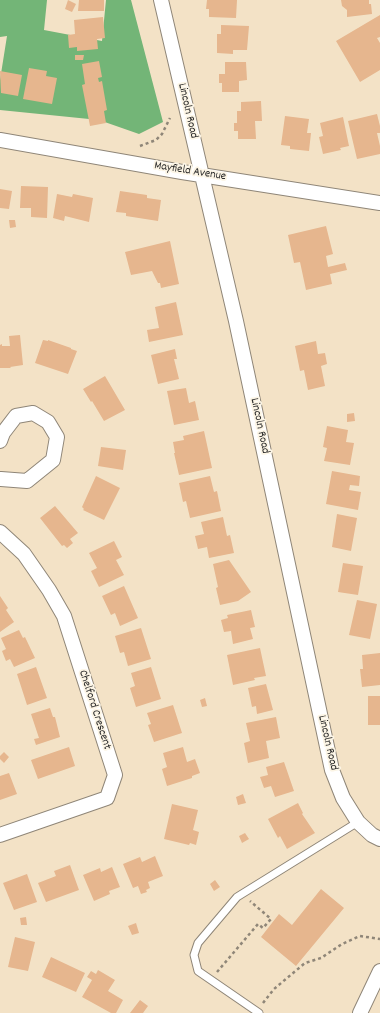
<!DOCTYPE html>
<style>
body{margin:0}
canvas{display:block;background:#f3e2c6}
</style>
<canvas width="380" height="1013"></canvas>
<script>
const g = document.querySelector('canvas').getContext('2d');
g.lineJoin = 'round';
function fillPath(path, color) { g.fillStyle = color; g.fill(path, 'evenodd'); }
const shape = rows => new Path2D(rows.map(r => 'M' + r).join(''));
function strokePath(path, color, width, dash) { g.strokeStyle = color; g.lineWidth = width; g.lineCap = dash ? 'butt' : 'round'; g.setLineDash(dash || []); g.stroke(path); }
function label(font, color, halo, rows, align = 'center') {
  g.font = font + ' Dekko,sans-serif'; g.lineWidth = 3.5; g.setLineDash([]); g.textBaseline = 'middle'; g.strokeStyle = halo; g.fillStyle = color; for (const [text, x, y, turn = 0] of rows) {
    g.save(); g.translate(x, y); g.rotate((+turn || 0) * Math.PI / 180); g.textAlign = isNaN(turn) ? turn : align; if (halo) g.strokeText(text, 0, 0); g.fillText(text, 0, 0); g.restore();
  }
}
const forest = shape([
 [0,0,47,0,44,30,102,41,106,0,131,0,163,122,139,134,99,120,0,110,0,80,7,36,0,37]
]);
const building = shape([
 [68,0,76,4,72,12,65,9],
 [79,0,104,0,104,11,78,11],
 [207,0,237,0,236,18,209,17,209,9,206,9],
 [341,0,369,0,369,4,371,4,372,14,347,17,347,10,342,6],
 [380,15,380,37,377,38,380,43,380,70,360,82,336,41],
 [103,17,105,38,97,39,98,49,77,51,77,47,69,48,68,35,75,34,74,20],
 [221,25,249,26,247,50,233,50,233,54,217,53,217,34,221,34],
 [75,55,84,55,83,60,75,60],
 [99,61,102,77,98,78,99,82,102,81,107,110,104,111,106,123,90,126,82,85,85,84,82,64],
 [225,62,246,62,247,80,239,81,239,92,222,92,222,83,219,83,219,74,225,74],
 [29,68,47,71,46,76,57,78,52,104,23,99],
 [0,71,22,75,18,96,1,93],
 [261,101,262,121,255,121,256,139,238,139,238,131,234,131,234,123,237,123,237,111,241,111,241,102],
 [377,114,380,126,380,133,377,133,380,146,380,154,357,159,348,121],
 [285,116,309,119,307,133,311,133,309,151,290,149,290,146,281,145],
 [343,117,349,146,340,148,341,150,323,154,319,137,323,136,320,123],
 [21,186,48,187,47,218,31,217,31,208,20,208],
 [0,189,12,191,9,209,0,208],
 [120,191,147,195,147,198,161,200,158,221,126,216,126,213,116,212],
 [57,194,72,197,73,194,93,198,89,222,65,216,64,221,53,218],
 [9,220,15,220,16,227,10,228],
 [326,226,333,254,326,256,328,267,345,263,347,270,330,274,332,284,306,290,300,262,294,263,288,235],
 [170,241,179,284,161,288,160,283,158,283,152,271,131,275,125,252],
 [176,302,183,335,149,342,147,330,159,328,155,307],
 [20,335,23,365,10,367,11,368,0,368,0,345,2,344,2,346,10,346,9,336],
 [43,340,48,341,48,340,71,348,71,349,77,351,68,374,35,363],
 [316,341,318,354,325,353,327,364,321,366,325,386,308,390,304,370,300,371,295,346],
 [175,349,177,359,174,359,179,379,158,384,151,355],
 [105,376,125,410,104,421,92,401,91,402,83,389],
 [186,388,189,403,195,401,199,420,174,425,167,391],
 [354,413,355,421,347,422,347,414],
 [327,426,348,430,346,442,354,443,350,465,324,461,327,448,323,447],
 [204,431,212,468,179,475,174,453,175,453,173,442,184,440,183,436],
 [101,447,126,450,123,470,98,466],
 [332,471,360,476,359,486,350,485,349,490,361,492,358,510,326,504],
 [96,476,120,488,104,520,83,510,84,509,82,507],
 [210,476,214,492,217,491,221,511,190,518,186,501,183,502,179,483],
 [55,506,78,533,70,539,73,543,67,548,64,545,62,546,40,518],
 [337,514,357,518,351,551,332,547],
 [223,517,227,536,230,535,234,553,209,558,207,547,198,549,195,536,204,534,201,522],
 [114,541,122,557,116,560,124,575,99,587,91,571,97,568,89,553],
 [229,560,251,592,238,601,220,605,216,588,218,587,213,564],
 [343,563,363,566,358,595,338,592],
 [124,586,138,618,120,626,115,613,111,615,102,596],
 [0,596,8,608,6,610,14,622,0,632],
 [357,600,377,604,370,639,349,635],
 [251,610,255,627,250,628,253,639,233,644,231,631,224,632,221,620,228,618,227,615],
 [141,628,151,659,128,666,124,652,120,653,115,636],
 [19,630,23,638,25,637,35,658,14,667,10,659,6,661,2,651,6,649,1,638],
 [260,648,266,676,254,678,255,680,233,685,227,655],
 [380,653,380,685,362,687,360,669,363,669,362,655],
 [36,667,47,698,27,705,17,674],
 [151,667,161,699,136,707,130,688,135,686,131,673],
 [266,684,273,710,257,714,256,706,252,707,248,688],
 [368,696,380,696,380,725,368,725],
 [205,698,207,706,202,707,200,700],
 [173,705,182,733,154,742,148,725,151,724,147,713],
 [50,708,53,717,55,717,60,737,36,745,34,739,39,738,31,714],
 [276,717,280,738,266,741,269,758,248,763,244,743,250,741,246,723],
 [69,747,75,766,38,779,31,760],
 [183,747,187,762,195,759,200,773,192,776,192,778,167,786,162,769,167,767,163,753],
 [4,752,9,757,4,763,0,759,0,756],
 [284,762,294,791,275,797,271,786,264,788,260,777,268,775,266,767],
 [9,773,17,794,0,800,0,776],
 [243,794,246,803,238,805,236,797],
 [298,803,303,813,302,814,315,833,287,849,280,836,278,838,268,819],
 [172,804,198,810,193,830,199,832,196,845,190,843,189,845,164,839],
 [245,833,249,839,242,843,239,836],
 [155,856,163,876,148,882,150,888,146,890,147,892,141,894,138,886,133,888,123,864,140,857,142,862],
 [70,865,79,890,46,902,38,883,56,876,54,871],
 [112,867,120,887,109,891,110,894,94,901,83,875,100,868,101,872],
 [27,874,37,902,14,910,3,883],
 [215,880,220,887,214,891,210,884],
 [321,889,344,908,296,966,261,937,279,914,292,925],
 [26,917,27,925,21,925,20,918],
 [136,923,139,933,132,935,128,926],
 [15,937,35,942,28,971,8,967],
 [51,957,85,973,76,992,42,977],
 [98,970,115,980,108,991,123,1000,116,1013,111,1013,82,997,92,980,87,977,91,971,96,974],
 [140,1000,148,1006,143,1013,130,1013]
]);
const path = shape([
 [140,146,156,140,162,134,170,118],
 [217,972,258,924,263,928,271,919,250,901],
 [263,1003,274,989,305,963,321,958,342,944,360,936,380,939]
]);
const service = shape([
 [259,1013,198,971,194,955,198,943,237,897,358,822]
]);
const minor = shape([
 [161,0,236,321,332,770,343,798,358,822,372,835,380,839],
 [0,140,182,172,380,203],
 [0,441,3,433,16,416,33,413,48,422,57,437,53,460,27,481,1,479],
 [0,532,24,554,49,590,64,616,115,775,107,798,0,835],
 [360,1013,380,971]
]);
const streetNames = [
 ["Lincoln Road",187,111,77],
 ["Mayfield Avenue",190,172,9],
 ["Lincoln Road",259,426,78],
 ["Chelford Crescent",94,710,72],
 ["Lincoln Road",327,743,77]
];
fillPath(forest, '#73b577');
fillPath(building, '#e6b68e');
strokePath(service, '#8f8678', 9);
strokePath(minor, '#8f8678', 16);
strokePath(path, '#8f8678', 2.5, [3, 3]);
strokePath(service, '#fff', 7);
strokePath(minor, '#fff', 14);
label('12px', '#2b2b2b', '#fcf5e5', streetNames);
</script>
